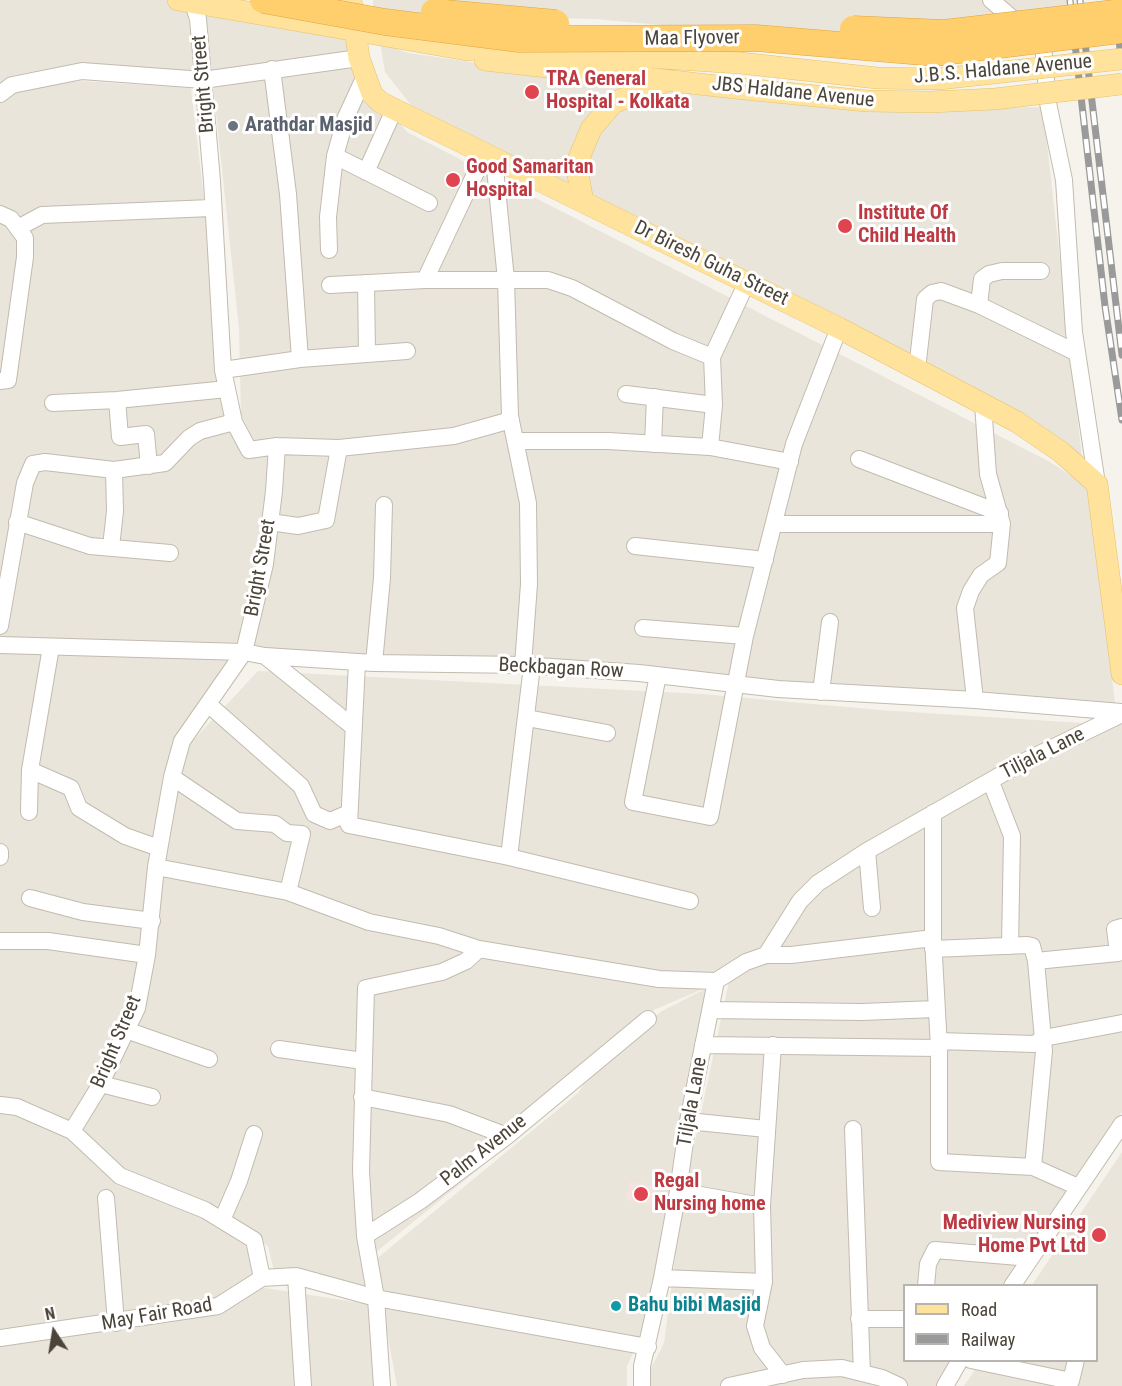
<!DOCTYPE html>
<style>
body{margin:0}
#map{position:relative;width:1122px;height:1386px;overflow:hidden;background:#f6f3ec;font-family:"Roboto Condensed",sans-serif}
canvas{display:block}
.legend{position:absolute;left:903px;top:1284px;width:195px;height:78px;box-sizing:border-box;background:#fff;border:2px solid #b7b4b0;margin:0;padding:8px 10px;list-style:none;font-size:18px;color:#4b4439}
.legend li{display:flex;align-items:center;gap:12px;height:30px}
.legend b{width:30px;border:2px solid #b7b4b0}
.north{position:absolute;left:24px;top:1302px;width:60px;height:60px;-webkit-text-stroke:4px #fff;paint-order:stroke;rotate:348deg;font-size:16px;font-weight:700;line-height:24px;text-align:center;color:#4b4439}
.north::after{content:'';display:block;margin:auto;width:21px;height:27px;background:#4b4439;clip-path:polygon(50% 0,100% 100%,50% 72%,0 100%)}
</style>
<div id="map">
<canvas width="1122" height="1386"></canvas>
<ul class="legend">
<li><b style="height:8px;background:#ffe39c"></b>Road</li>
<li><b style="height:8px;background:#9a9a9a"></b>Railway</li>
</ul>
<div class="north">N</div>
</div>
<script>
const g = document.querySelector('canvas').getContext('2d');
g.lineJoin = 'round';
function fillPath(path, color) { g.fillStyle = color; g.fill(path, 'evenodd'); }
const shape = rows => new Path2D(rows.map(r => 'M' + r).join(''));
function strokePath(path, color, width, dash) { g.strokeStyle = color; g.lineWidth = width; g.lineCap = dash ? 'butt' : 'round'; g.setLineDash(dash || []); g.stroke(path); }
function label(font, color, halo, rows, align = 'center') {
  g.font = font + ' "Roboto Condensed",sans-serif'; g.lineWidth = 6; g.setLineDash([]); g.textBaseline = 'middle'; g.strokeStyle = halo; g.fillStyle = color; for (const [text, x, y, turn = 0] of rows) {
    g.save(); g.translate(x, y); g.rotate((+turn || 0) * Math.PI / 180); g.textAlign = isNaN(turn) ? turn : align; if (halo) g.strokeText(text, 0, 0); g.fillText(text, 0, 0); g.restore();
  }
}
const residential = shape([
 [0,0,186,0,196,73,78,63,9,76,0,83],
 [204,0,242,0,268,5,361,38,371,85,407,132,1050,462,1090,488,1115,703,251,653,287,447,257,446,241,415,239,329],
 [373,0,1068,0,1074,41,789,37,596,19,373,14],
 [380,43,408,53,577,77,887,110,1043,107,1083,467,411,105,385,72],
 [81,81,191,88,229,413,244,446,278,450,278,493,239,646,0,642,0,100,13,90],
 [0,651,231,659,173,742,153,855,135,1003,99,1078,69,1122,33,1104,0,1098],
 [258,671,702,694,880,710,1113,725,1122,721,1122,1112,1003,1285,904,1286,904,1360,953,1361,936,1386,649,1386,649,1372,664,1343,683,1198,729,981,710,986,656,1009,604,1045,577,1083,539,1120,365,1261,379,1301,276,1279,268,1246,133,1180,76,1129,136,1023,162,854,185,749],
 [709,987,667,1201,651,1314,627,1366,627,1386,397,1386,374,1261,578,1093,601,1057,662,1011],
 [0,1112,14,1114,68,1136,246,1246,259,1287,368,1304,384,1386,0,1386],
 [1122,1152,1122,1386,964,1386,981,1361,1096,1360,1096,1286,1032,1285]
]);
const medical = shape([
 [631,1181,657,1187,651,1205,626,1200]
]);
const minor = shape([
 [991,0,1043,45,1048,103,1064,180,1074,332,1097,484],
 [272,69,288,194,300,359],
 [0,94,12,85,82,71,203,80,359,58],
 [335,156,429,203],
 [494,158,506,280,510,416,528,503,529,584,523,665],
 [366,172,394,110],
 [0,214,11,219,25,238,25,257,8,380,0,381],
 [18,228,42,215,211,208],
 [329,250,328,217,335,156,346,117,364,78],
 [425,280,548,280,572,288,673,341,712,357],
 [366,283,367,354],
 [330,285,425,280,485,153],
 [979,305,982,279,989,274,1002,271,1041,271],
 [917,369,925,299,932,293,941,291,979,305,1077,353],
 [223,370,300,359,407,351],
 [626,394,714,405,710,447],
 [117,400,120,437,146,434,149,466],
 [53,403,117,400,227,389],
 [714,405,712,357,747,282],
 [515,441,608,441,710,447,790,462],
 [653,444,655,397],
 [277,446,339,448,454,436,511,420],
 [859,459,1000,513],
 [17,522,90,546,170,553],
 [270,522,298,526,326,520,339,448],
 [775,524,1002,524],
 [635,546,765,560],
 [111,547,115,511,114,470],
 [0,626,25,483,33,464,45,462,114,470,165,463,189,438,200,431,234,422],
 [643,628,745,636],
 [0,645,244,652,265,656,374,663,523,665,639,673,778,689,975,700,1122,712],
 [265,656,352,726],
 [374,663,382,578,384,505],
 [658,675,633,802,710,817,745,636,794,444,839,328],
 [821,692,830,622],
 [975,700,965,608,971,591,981,575,998,563,1002,524,988,474,983,404],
 [208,704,301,786,314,814,330,821,344,815,349,825],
 [527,718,607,733],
 [30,770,71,788,79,808,125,836,159,848],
 [172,777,237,821,275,824,287,833,302,834,288,892],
 [991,782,1012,836,1010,946],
 [29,812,30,770,51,647],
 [349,825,509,857,690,901],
 [349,825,357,662],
 [867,851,872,908],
 [0,852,0,857],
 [509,857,532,666],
 [156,867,288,892,369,922,439,936,479,949,659,979,716,981],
 [30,898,83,912,152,921],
 [933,938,939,1048,939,1162,1033,1167,1078,1187],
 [0,941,48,941,147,955],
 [933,949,1027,945,1032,946,1036,961],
 [766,955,791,955,933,938,933,813],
 [711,1010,862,1012,935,1009],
 [126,1030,209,1059],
 [939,1041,1034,1044,1044,1038,1122,1023],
 [703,1045,939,1048],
 [773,1045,762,1206,764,1282,755,1326,762,1348,783,1375],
 [279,1049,363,1061],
 [101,1084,152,1097],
 [362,1097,449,1114,507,1136],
 [0,1105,17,1107,72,1131,120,1176,205,1210,254,1240,262,1278],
 [688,1121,766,1129],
 [853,1129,862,1373],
 [72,1131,99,1087,137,1008,147,955,156,867,172,777,182,741,244,652,265,564,274,491,277,446,249,450,234,422,223,370,212,181,198,19,193,3],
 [1033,1167,1044,1051,1036,961,1118,953,1115,929,1122,927],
 [678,1191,762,1206],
 [106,1198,116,1323],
 [222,1220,239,1181,254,1134],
 [365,1236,361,1171,366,988,442,972,466,961,479,949],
 [296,1276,303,1386],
 [662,1278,764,1282],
 [926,1286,928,1264,935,1250,1031,1258],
 [1012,1286,1122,1124],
 [859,1319,904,1319],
 [0,1338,218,1306,262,1278,296,1276,376,1298,648,1347],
 [971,1360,1071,1381,1076,1360],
 [382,1386,376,1298,365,1236,420,1201,507,1136,648,1019],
 [642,1386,642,1366,662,1278,678,1191,688,1121,716,981,746,962,766,955,800,901,818,883,867,851,1025,761,1122,714],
 [729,1386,803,1370,842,1368,882,1378,899,1386],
 [945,1386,960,1360]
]);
const major = shape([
 [178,0,467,50,490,47,740,63],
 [351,0,359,58,372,94,380,102,839,328,1017,422,1061,452,1097,484,1122,674],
 [485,60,735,88],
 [583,201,576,165,591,129,613,103,664,82]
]);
const rail = shape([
 [1070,0,1105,306,1122,420],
 [1080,0,1122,355],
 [1113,0,1122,62]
]);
const majorBridge = shape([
 [740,63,877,78,939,79,1122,59],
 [735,88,867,101,929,102,995,99,1122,84]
]);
const highwayBridge = shape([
 [263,0,385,22,519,39,756,38,935,53,1122,30],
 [434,12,556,23],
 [853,29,944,33,1122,12]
]);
const markers = [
 [532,92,8,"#e0444e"],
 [233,126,6,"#6b7280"],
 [453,180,8,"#e0444e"],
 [845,226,8,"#e0444e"],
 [641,1194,8,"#e0444e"],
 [1099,1235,8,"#e0444e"],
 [616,1306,6,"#0f9aa8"]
];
const streetNames = [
 ["Maa Flyover",692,39,-1],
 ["J.B.S. Haldane Avenue",1003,70,-5],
 ["Bright Street",204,84,-95],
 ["JBS Haldane Avenue",793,93,6],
 ["Dr Biresh Guha Street",711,264,26],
 ["Bright Street",261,568,-80],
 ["Beckbagan Row",561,669,3],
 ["Tiljala Lane",1043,754,-27],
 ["Bright Street",117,1042,-67],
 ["Tiljala Lane",693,1102,-80],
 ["Palm Avenue",484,1151,-38],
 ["May Fair Road",157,1315,-10]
];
const healthNames = [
 ["TRA General",546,80],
 ["Hospital - Kolkata",546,103],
 ["Good Samaritan",466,168],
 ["Hospital",466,191],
 ["Institute Of",858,214],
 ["Child Health",858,237],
 ["Regal",654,1182],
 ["Nursing home",654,1205],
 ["Mediview Nursing",1086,1224,"right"],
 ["Home Pvt Ltd",1086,1247,"right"]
];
const worshipNames = [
 ["Arathdar Masjid",245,126]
];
const cultureNames = [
 ["Bahu bibi Masjid",628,1306]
];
fillPath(residential, '#eae5da');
fillPath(medical, '#f6e3e0');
strokePath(minor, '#c2bbae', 18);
strokePath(major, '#e6c16a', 22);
strokePath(minor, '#fff', 16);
strokePath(major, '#ffe39c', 21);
strokePath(rail, '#9a9a9a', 7);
strokePath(rail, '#fff', 4.5, [14]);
strokePath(majorBridge, '#e6c16a', 22, []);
strokePath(highwayBridge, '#e0a43c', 27, []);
strokePath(majorBridge, '#ffe39c', 21);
strokePath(highwayBridge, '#ffcf6e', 26);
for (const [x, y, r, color] of markers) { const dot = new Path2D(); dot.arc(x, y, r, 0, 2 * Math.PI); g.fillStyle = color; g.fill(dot); strokePath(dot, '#fff', 2); }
label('20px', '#4b4439', '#fff', streetNames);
label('bold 20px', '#be3a42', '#fff', healthNames, 'left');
label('bold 20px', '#5b616d', '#fff', worshipNames, 'left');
label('bold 20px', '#0d838f', '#fff', cultureNames, 'left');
</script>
